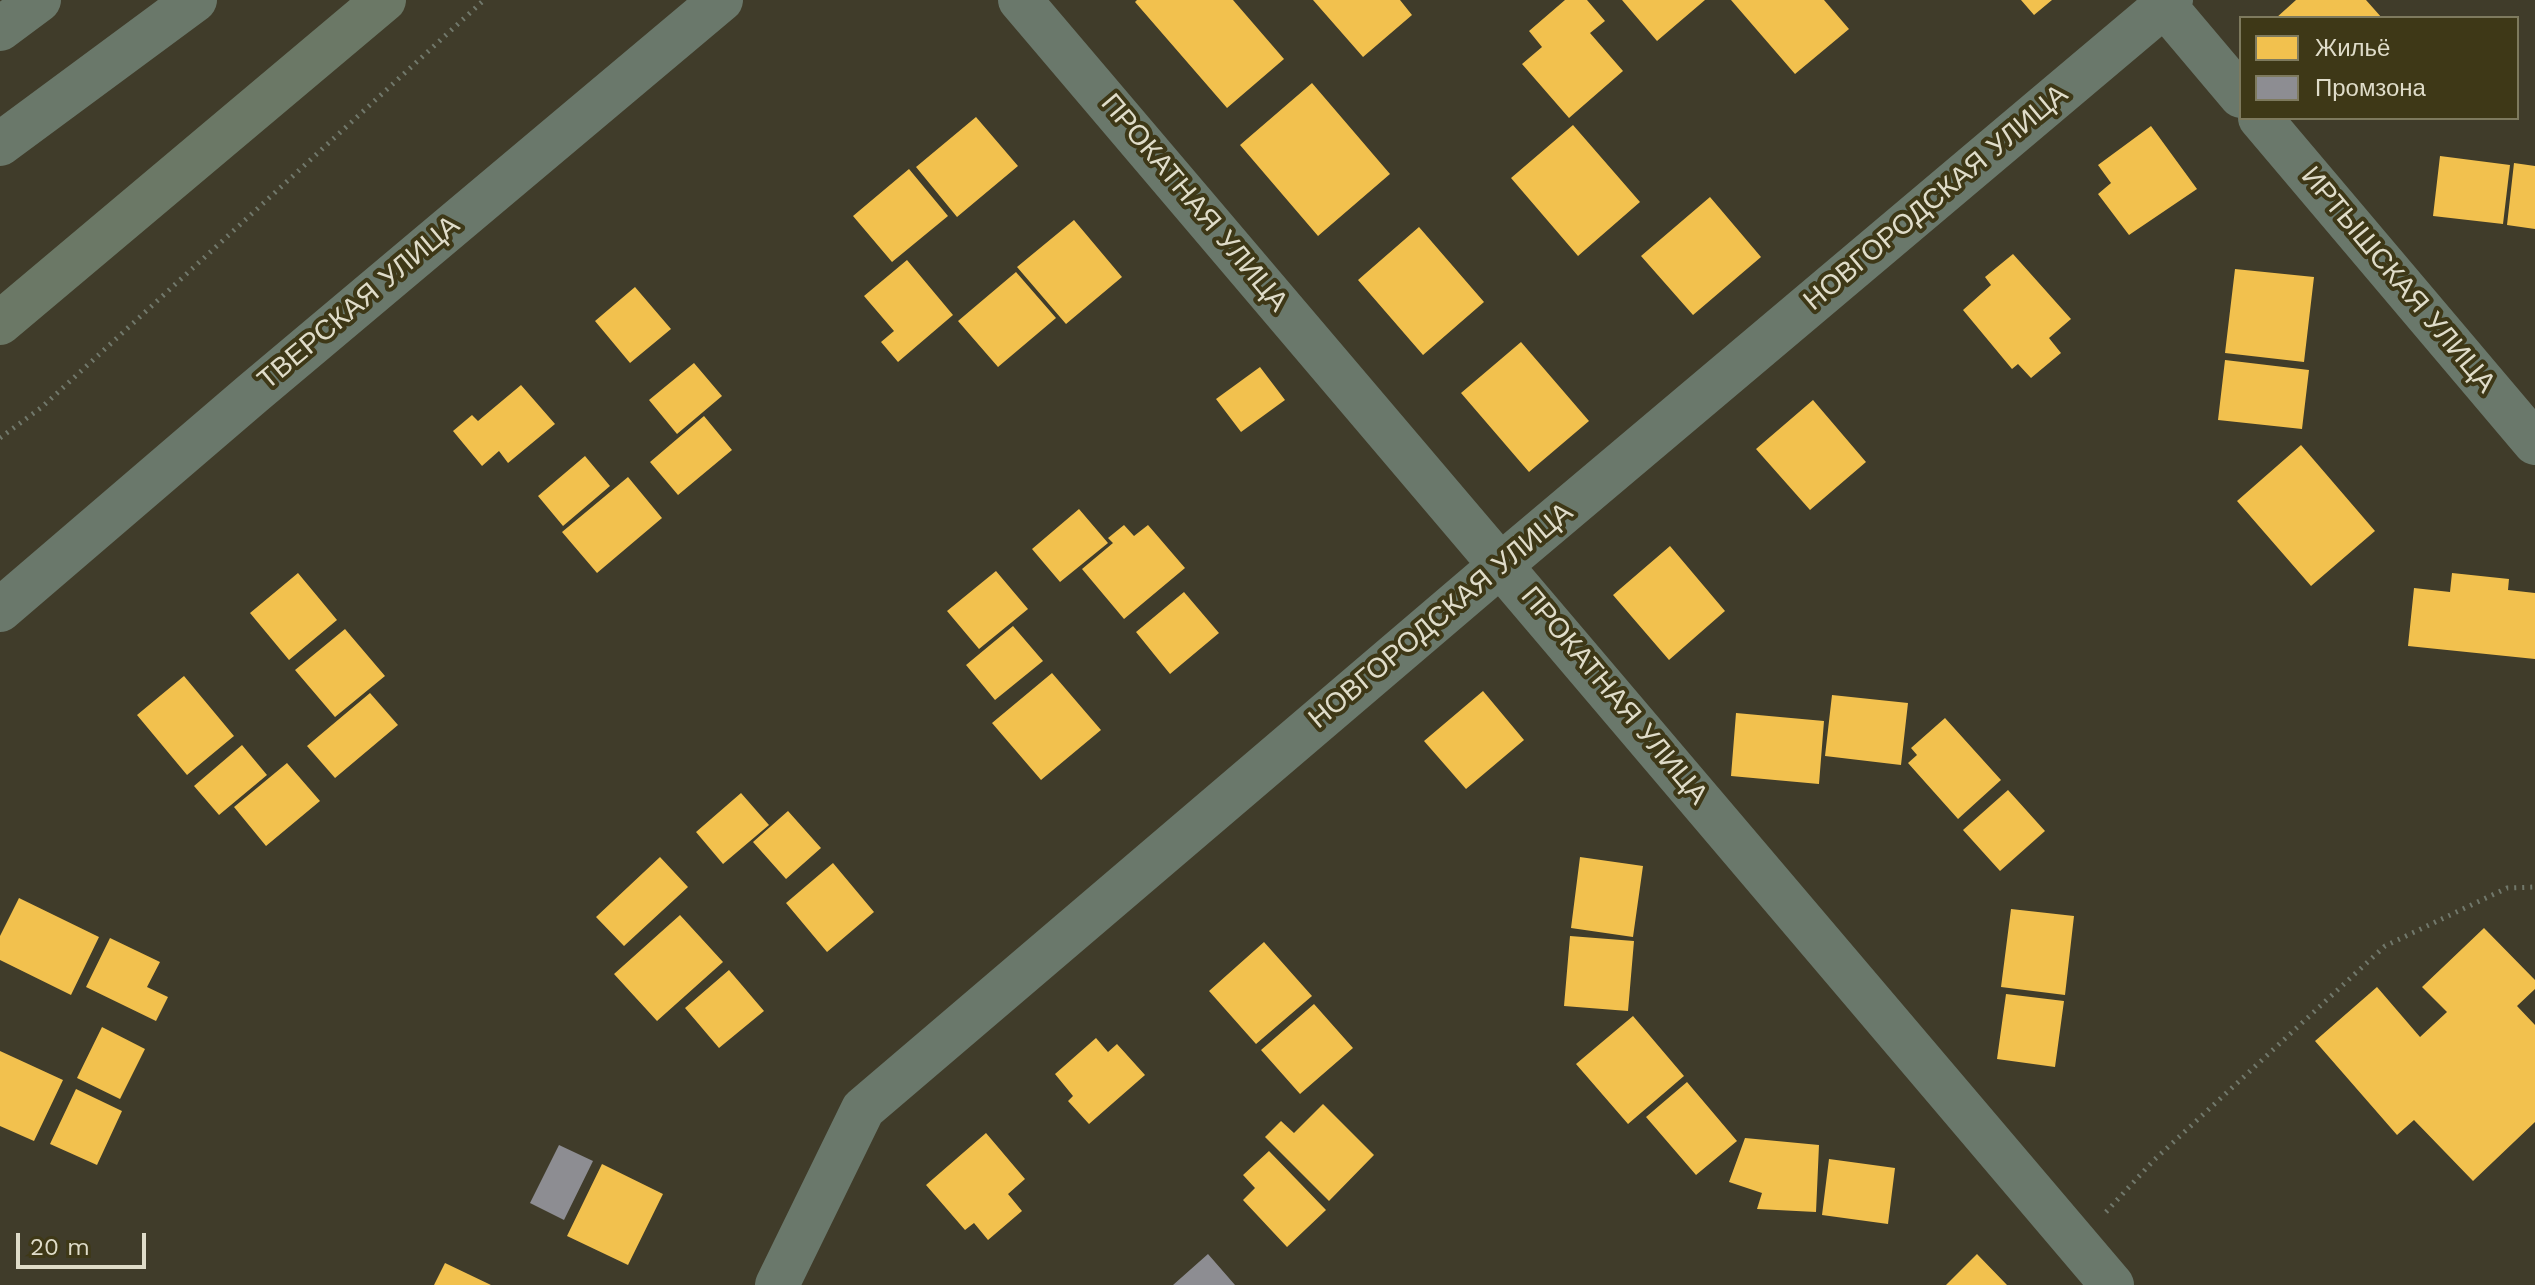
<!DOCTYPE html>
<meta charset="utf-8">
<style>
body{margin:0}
#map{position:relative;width:2535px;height:1285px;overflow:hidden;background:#403c2a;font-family:"Work Sans",sans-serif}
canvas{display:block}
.legend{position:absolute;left:2239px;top:16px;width:280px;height:104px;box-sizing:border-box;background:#3e3817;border:2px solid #7e7a5e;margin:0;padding:10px 14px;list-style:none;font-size:24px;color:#dfdcc9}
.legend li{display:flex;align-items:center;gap:16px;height:40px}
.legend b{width:40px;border:2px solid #7e7a5e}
.scale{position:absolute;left:16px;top:1233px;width:130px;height:36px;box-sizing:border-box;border:4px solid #dfdcc9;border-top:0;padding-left:10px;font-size:24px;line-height:28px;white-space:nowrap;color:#dfdcc9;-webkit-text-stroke:6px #3e3817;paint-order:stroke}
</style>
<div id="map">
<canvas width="2535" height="1285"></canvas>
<ul class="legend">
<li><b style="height:22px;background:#f2c14e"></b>Жильё</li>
<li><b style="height:22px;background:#8d8d92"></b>Промзона</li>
</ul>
<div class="scale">20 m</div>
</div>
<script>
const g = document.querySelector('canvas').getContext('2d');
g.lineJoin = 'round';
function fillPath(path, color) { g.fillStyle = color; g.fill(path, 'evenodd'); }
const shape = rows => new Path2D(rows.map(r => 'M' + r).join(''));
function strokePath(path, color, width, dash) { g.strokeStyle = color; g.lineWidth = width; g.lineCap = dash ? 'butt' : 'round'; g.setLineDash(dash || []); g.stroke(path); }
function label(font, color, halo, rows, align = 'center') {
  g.font = font + ' "Work Sans",sans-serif'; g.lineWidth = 8; g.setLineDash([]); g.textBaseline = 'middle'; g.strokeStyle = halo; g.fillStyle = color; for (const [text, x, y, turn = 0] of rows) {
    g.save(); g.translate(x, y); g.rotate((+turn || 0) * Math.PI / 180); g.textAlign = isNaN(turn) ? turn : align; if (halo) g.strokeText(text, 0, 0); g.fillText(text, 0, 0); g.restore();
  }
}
const homes = shape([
 [1137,0,1233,0,1284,59,1227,108,1135,2],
 [1313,0,1400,0,1412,15,1363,57],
 [1565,0,1587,0,1605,21,1590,33,1623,71,1569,118,1522,64,1542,47,1529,31],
 [1622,0,1705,0,1657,41],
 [1731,0,1824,0,1849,29,1795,74],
 [2021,0,2052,0,2034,15],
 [2296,0,2366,0,2382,18,2276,18],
 [1312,83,1390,174,1318,236,1240,145],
 [976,117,1018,166,957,217,916,167],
 [1573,125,1640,202,1578,256,1511,178],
 [2151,126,2197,189,2129,235,2098,194,2111,183,2098,165],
 [2440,156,2510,165,2503,224,2433,216],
 [2514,163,2535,166,2535,229,2507,225],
 [909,169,948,216,892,262,853,216],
 [1710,197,1761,257,1693,315,1641,256],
 [1074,220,1122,277,1066,324,1017,267],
 [1419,227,1484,302,1423,355,1358,280],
 [2013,254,2071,319,2049,338,2061,353,2031,378,2018,364,2012,369,1963,310,1991,285,1985,277],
 [907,260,953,315,898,362,881,342,894,331,864,296],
 [2235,269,2314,277,2304,362,2225,353],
 [1016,272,1056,318,998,367,958,321],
 [635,287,671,329,630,363,595,321],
 [1521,342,1589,421,1529,472,1461,393],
 [2225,360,2309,370,2302,429,2218,420],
 [694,363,722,396,677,434,649,400],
 [1260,367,1285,400,1241,432,1216,399],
 [521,385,555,424,508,463,499,451,482,466,453,431,472,415,478,421],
 [1813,400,1866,462,1810,510,1756,449],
 [704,416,732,450,678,495,650,462],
 [2301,445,2375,531,2311,586,2237,501],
 [585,456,610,486,563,526,538,496],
 [628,477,662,518,597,573,562,532],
 [1079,509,1108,543,1060,582,1032,549],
 [1124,525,1134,536,1148,525,1185,568,1124,619,1082,569,1113,543,1108,538],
 [1670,546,1725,611,1669,660,1613,595],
 [996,571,1028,609,979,649,947,611],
 [298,573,337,620,289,660,250,613],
 [2452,573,2509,579,2508,590,2535,593,2535,659,2408,646,2414,588,2450,592],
 [1184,592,1219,633,1170,674,1136,632],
 [1013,626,1043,661,995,700,966,665],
 [345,629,385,676,335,717,295,670],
 [1052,673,1101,730,1041,780,992,723],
 [184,676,234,736,187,775,137,715],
 [1483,691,1524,740,1466,789,1424,741],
 [370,693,398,725,335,778,307,746],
 [1832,695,1908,703,1901,765,1825,756],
 [1736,713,1824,721,1819,784,1731,776],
 [1945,718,2001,780,1958,819,1908,763,1917,755,1911,748],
 [242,745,267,775,219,815,194,786],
 [287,763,320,801,266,846,234,807],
 [2008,790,2045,831,2000,871,1963,830],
 [741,793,769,825,723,864,696,832],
 [788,811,821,848,786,879,753,842],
 [660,857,688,887,624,946,596,917],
 [1580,857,1643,866,1633,937,1571,928],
 [833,863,874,912,827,952,786,903],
 [19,898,99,937,71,995,0,960,0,936],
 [2011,909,2074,916,2065,995,2001,987],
 [680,915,723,962,657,1021,614,974],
 [2484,928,2535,980,2535,989,2517,1006,2535,1025,2535,1122,2473,1181,2414,1120,2397,1135,2315,1041,2377,987,2420,1037,2447,1012,2422,987],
 [1570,936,1634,941,1628,1011,1564,1006],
 [110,938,160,962,147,987,168,997,156,1021,86,987],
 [1264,942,1312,996,1256,1044,1209,991],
 [729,970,764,1011,719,1048,685,1008],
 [2006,994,2064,1001,2055,1067,1997,1059],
 [1314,1004,1353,1048,1300,1094,1261,1050],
 [1633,1016,1684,1076,1628,1124,1576,1064],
 [102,1027,145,1049,120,1099,77,1078],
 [1096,1038,1108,1052,1117,1044,1145,1075,1089,1124,1068,1101,1073,1096,1055,1074],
 [0,1051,63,1080,34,1141,0,1126],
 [1687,1082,1737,1141,1696,1175,1646,1117],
 [76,1089,122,1111,97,1165,50,1144],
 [1323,1104,1374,1155,1329,1201,1265,1137,1281,1121,1294,1133],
 [986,1133,1025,1179,1008,1194,1022,1211,988,1240,974,1223,965,1230,926,1185],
 [1745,1138,1819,1145,1816,1212,1757,1209,1762,1193,1729,1182],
 [1269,1151,1326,1210,1287,1247,1243,1200,1255,1188,1243,1175],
 [1829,1159,1895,1168,1888,1224,1822,1215],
 [602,1164,663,1194,628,1265,567,1236],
 [1977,1254,2007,1285,1946,1285],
 [445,1263,491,1285,434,1285]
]);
const industry = shape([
 [559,1145,593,1161,564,1220,530,1203],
 [1208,1254,1235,1285,1173,1285]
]);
const path = shape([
 [0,438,42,407,484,0],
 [2106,1212,2153,1161,2385,946,2507,888,2535,887]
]);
const minor = shape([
 [1020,0,2112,1285],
 [2165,6,2241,96],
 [2260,118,2535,443],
 [0,610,252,394,721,0],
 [777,1285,863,1109,1502,564,2171,0]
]);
const secondary = shape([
 [0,29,39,0],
 [0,144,195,0]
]);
const primary = shape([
 [0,323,384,0]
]);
const streetNames = [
 ["НОВГОРОДСКАЯ УЛИЦА",1936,198,-40],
 ["ПРОКАТНАЯ УЛИЦА",1194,203,50],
 ["ИРТЫШСКАЯ УЛИЦА",2398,280,50],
 ["ТВЕРСКАЯ УЛИЦА",359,303,-40],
 ["НОВГОРОДСКАЯ УЛИЦА",1441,616,-40],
 ["ПРОКАТНАЯ УЛИЦА",1614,696,50]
];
fillPath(homes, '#f2c14e');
fillPath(industry, '#8d8d92');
strokePath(path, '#71786b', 5, [2, 6]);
strokePath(minor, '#6a786b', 44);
strokePath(secondary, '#6a786a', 44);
strokePath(primary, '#6b7866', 44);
label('28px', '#dfdcc9', '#3e3817', streetNames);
</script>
